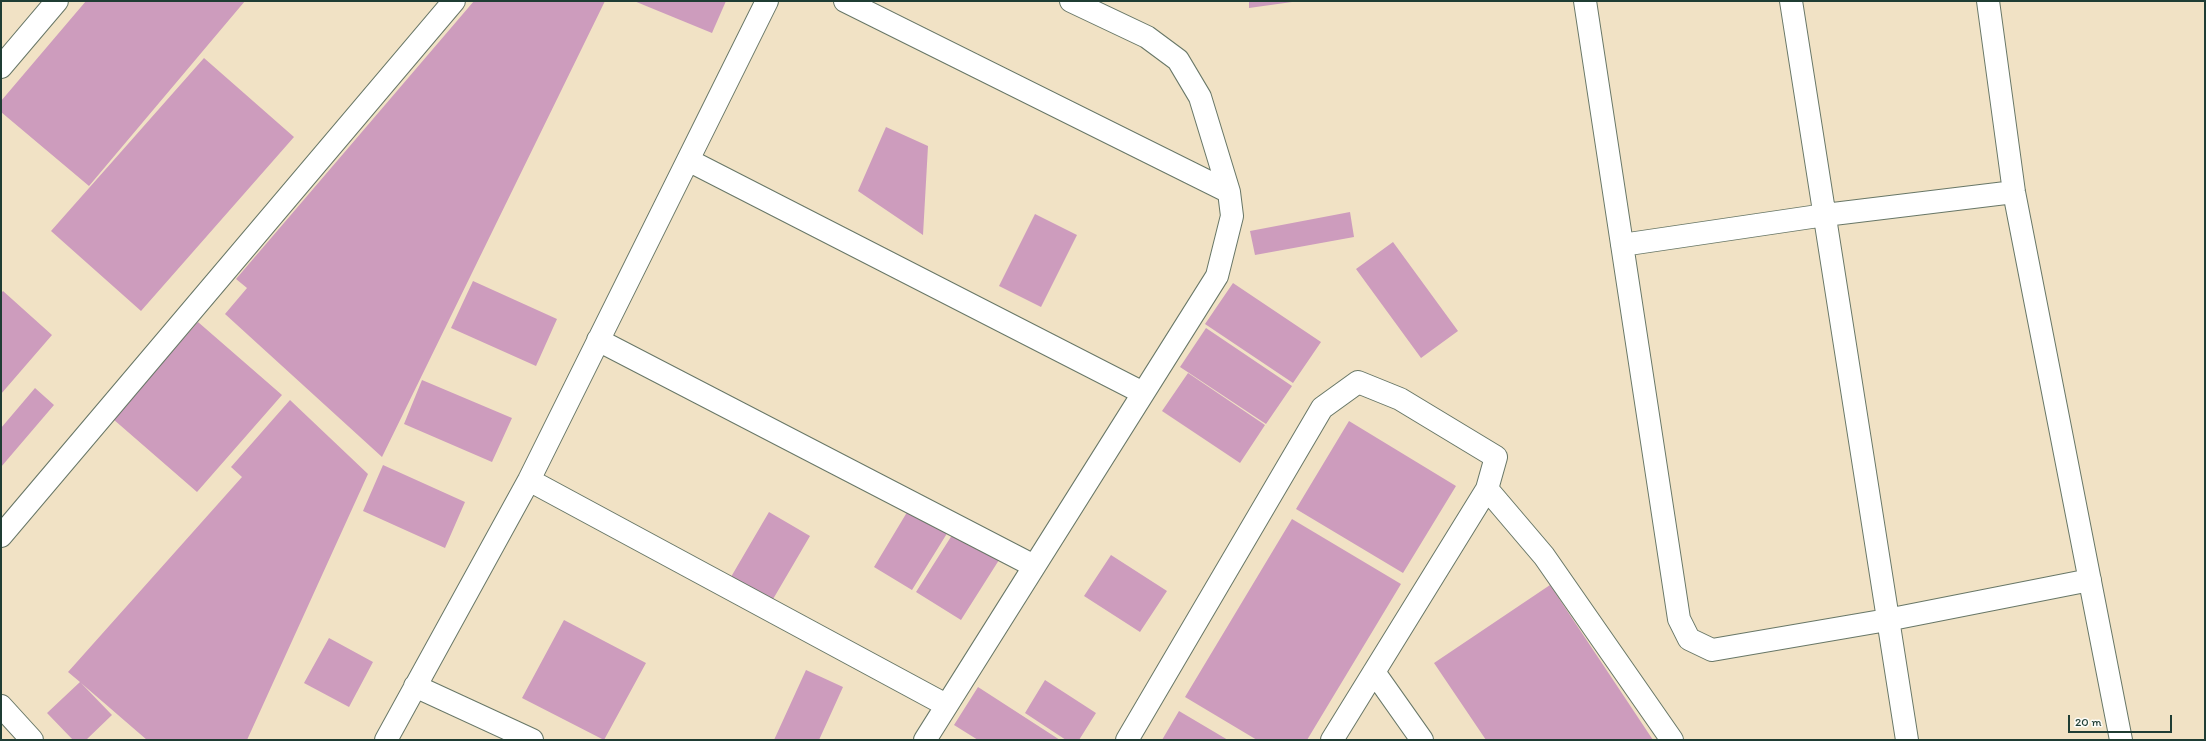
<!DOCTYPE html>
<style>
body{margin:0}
#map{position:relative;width:2206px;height:741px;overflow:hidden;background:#f1e2c5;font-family:Itim,sans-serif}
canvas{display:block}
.frame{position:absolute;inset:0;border:2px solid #1f3d34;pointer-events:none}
.scale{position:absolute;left:2068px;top:715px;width:104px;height:18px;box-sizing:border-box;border:2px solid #1f3d34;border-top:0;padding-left:5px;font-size:12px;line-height:14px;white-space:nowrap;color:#1f3d34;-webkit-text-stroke:3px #fdfcf7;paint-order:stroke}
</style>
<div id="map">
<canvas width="2206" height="741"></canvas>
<div class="frame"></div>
<div class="scale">20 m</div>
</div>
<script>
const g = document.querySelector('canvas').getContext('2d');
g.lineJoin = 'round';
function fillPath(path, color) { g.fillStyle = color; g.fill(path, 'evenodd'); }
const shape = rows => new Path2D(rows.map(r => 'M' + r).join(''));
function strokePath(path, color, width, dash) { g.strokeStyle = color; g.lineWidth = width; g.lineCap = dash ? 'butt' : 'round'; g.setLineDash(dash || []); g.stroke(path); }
const building = shape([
 [86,1,245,1,89,186,1,112,1,101],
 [474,1,605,1,382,457,225,314,247,288,236,279],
 [634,1,726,1,712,33],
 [1249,1,1292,1,1292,2,1249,8],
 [204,58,294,137,141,311,51,231],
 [886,127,928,146,923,235,858,191],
 [1350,212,1354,237,1255,255,1250,231],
 [1035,214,1077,235,1041,307,999,286],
 [1393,242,1458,331,1421,358,1356,269],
 [473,281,557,319,536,366,451,328],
 [1233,283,1321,342,1293,383,1205,324],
 [3,291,52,335,1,394,1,293],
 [198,322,282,395,197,492,113,419],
 [1206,328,1292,386,1266,424,1180,367],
 [1188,373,1265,425,1240,463,1162,411],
 [422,380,512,418,492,462,404,424],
 [35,388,54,405,1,467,1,428],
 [290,400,368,474,247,740,147,740,81,683,112,715,86,740,73,740,47,713,80,682,68,672,242,477,231,467],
 [1349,421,1456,486,1403,573,1296,509],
 [383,465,465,502,445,548,363,511],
 [912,504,951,527,912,590,874,567],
 [769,512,810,536,769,606,728,582],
 [1292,519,1401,584,1307,740,1257,740,1185,697],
 [954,532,999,560,961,620,916,592],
 [1111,555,1167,591,1140,632,1084,596],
 [1550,585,1653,740,1486,740,1434,663],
 [564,620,646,663,604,740,522,698],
 [329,638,373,662,349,707,304,683],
 [806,670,843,687,819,740,774,740],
 [1045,680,1096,713,1079,740,1066,740,1025,713],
 [978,687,1060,740,978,740,954,725],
 [1179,711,1228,740,1162,740]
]);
const minor = shape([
 [845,1,1229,192],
 [1585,1,1679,619,1689,639,1712,650,1887,620,2090,580],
 [1791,1,1907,740],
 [1988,1,2014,192,2121,740],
 [1,67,57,1],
 [688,160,1143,393],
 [1622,245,1825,215,2014,192],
 [598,340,1034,566],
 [529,480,946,705],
 [1487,489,1544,556,1672,740],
 [1,536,454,1],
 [1374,672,1422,740],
 [415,686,532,740],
 [1,706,32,740],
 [386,740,529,480,767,1],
 [925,740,1217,276,1232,216,1229,192,1200,97,1178,60,1147,37,1071,1],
 [1127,740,1322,408,1358,382,1400,399,1496,457,1487,489,1332,740]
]);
fillPath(building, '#cd9cbd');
strokePath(minor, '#687767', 24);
strokePath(minor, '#fff', 22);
</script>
